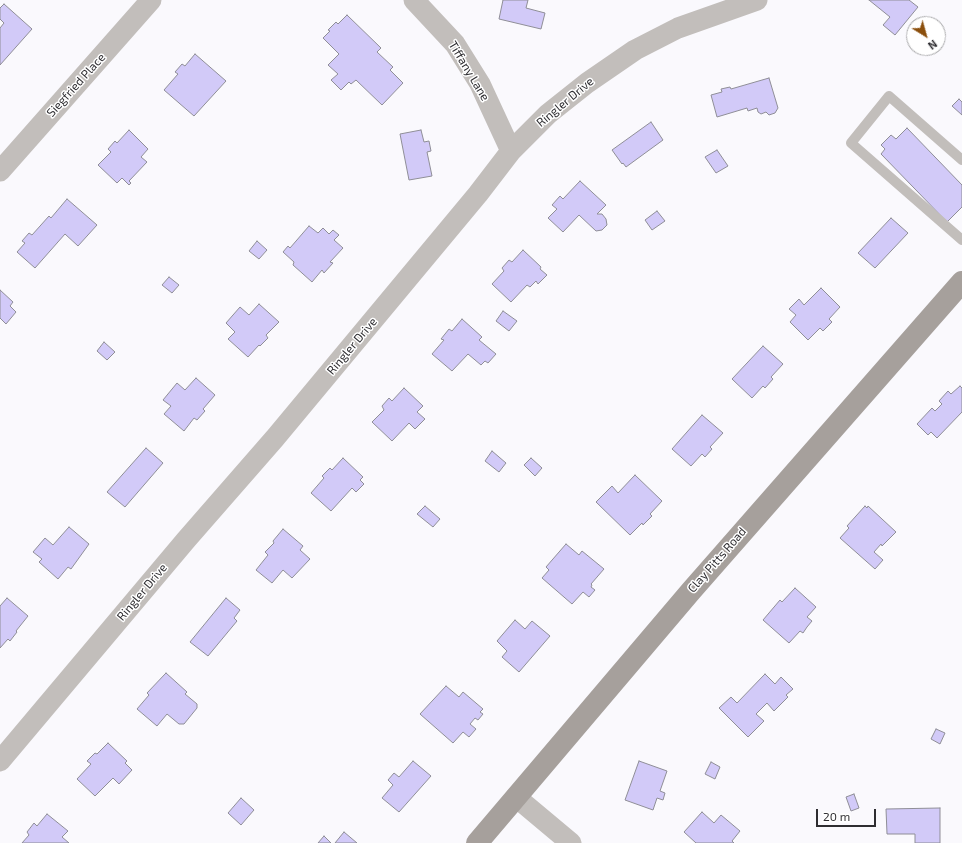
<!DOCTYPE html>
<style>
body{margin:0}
#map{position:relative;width:962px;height:843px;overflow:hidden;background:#faf9fd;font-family:"Exo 2",sans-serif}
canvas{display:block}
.north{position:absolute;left:906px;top:16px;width:40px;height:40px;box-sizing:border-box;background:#fff;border:1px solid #ababad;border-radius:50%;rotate:143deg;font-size:11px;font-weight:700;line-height:16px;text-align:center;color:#2e2d31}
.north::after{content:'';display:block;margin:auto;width:14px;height:18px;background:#8b4f0d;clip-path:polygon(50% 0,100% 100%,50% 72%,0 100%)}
.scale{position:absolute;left:816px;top:809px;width:60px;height:18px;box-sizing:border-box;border:2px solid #2e2d31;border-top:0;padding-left:5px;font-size:12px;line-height:14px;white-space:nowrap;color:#2e2d31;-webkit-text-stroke:3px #fff;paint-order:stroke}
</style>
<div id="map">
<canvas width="962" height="843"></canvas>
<div class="north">N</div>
<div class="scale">20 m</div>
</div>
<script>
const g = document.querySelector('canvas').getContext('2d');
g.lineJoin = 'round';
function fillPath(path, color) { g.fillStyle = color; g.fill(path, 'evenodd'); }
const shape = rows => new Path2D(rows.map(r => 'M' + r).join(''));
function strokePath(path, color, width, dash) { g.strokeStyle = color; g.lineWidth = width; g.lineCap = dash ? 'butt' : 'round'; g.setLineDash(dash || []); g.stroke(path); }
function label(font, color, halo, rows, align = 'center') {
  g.font = font + ' "Exo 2",sans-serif'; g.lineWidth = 3; g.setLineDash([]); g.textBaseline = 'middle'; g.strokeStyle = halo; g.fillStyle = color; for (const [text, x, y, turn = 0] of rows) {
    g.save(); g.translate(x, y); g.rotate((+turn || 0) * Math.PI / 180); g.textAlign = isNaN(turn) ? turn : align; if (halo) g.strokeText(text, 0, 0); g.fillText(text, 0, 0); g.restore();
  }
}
const building = shape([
 [503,0,528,0,526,8,545,13,541,29,499,19,503,0],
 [869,0,909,0,918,7,895,35,883,25,890,17,869,0],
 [4,4,32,29,0,65,0,28,4,23,0,19,0,8,4,4],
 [347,15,381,48,377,52,393,67,390,70,403,83,382,105,356,80,351,84,349,82,341,90,331,80,338,74,328,65,339,54,323,38,330,31,328,30,336,22,338,24,347,15],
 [195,54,226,81,194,116,164,90,178,74,175,72,182,64,185,66,195,54],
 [769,78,778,108,775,113,769,115,766,112,761,114,758,112,757,108,748,111,747,108,717,117,711,95,722,92,721,89,730,87,731,89,769,78],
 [959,99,962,102,962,115,952,106,959,99],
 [651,122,663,140,626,167,623,163,622,164,612,150,651,122],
 [907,128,962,185,962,207,947,222,881,154,885,149,881,145,891,135,896,139,907,128],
 [129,130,148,149,141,157,147,162,129,181,131,183,129,185,122,178,117,183,98,165,111,152,108,149,115,141,117,143,129,130],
 [421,130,424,142,429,141,431,151,427,152,432,176,409,180,400,134,421,130],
 [717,150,728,166,716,173,705,157,717,150],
 [580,181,606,205,597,214,602,214,606,219,607,225,602,230,596,231,579,215,563,232,548,218,557,209,552,205,560,196,563,199,580,181],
 [67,199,97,225,78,246,65,234,35,268,17,252,25,243,22,241,29,233,32,235,49,216,51,218,67,199],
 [657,211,665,221,652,230,645,220,657,211],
 [891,218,908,233,875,268,858,253,891,218],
 [309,226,318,233,323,228,329,234,333,230,339,235,334,240,343,248,330,262,333,263,324,273,322,270,312,282,293,265,294,262,283,252,288,246,290,248,309,226],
 [257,241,267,250,259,259,249,251,257,241],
 [523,250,541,267,540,269,547,275,538,284,536,281,530,287,527,285,511,302,492,284,504,271,502,268,509,260,512,262,523,250],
 [169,277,179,285,172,293,162,285,169,277],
 [821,288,840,307,829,319,832,322,823,331,820,328,808,340,790,322,796,315,789,309,799,299,804,305,821,288],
 [0,290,13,302,10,306,16,312,6,324,0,318,0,290],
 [259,304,279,322,266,335,268,338,260,346,259,345,248,357,228,339,235,332,226,323,240,307,249,315,259,304],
 [503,311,517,321,509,331,496,321,503,311],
 [462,319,482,337,479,340,496,354,488,363,485,361,481,365,468,354,452,371,432,354,444,340,441,339,449,329,452,331,462,319],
 [104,342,115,352,107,360,97,351,104,342],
 [763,346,783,364,771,377,773,379,765,388,763,386,752,398,732,379,763,346],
 [196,378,215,395,203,409,205,411,197,420,194,418,184,431,164,414,171,406,163,400,177,383,185,390,196,378],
 [960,386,962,388,962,412,937,438,931,432,928,435,917,424,932,408,935,411,942,404,939,401,948,391,951,394,960,386],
 [404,388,423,406,417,412,425,419,415,429,409,423,392,441,372,422,384,410,382,406,389,398,392,401,404,388],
 [702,415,723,433,710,447,712,449,705,457,702,454,691,466,672,449,702,415],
 [146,448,163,463,125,507,107,492,146,448],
 [492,451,506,463,499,472,485,461,492,451],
 [343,458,363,477,360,480,364,484,356,492,352,488,331,511,311,493,324,478,322,476,330,468,332,470,343,458],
 [531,458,542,468,535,476,524,465,531,458],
 [635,475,662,501,650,514,652,516,643,525,642,523,630,535,596,502,612,486,618,493,635,475],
 [425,506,440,519,433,527,417,514,425,506],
 [865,506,867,508,868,506,896,532,882,546,881,544,874,552,883,560,875,569,840,538,849,528,847,526,865,506],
 [69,527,89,544,71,569,68,567,58,579,39,562,42,559,33,552,45,538,53,545,69,527],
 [283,529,303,546,300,550,310,559,292,578,283,570,272,583,256,570,268,555,265,552,274,543,273,541,283,529],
 [566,544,579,555,582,551,604,569,591,584,592,585,591,587,595,590,589,597,583,592,572,604,542,578,549,570,546,567,566,544],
 [795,588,816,607,807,617,812,621,807,627,803,633,800,631,789,643,763,620,780,600,782,602,795,588],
 [7,598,28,616,16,631,17,632,10,641,8,639,0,648,0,606,7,598],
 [226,598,240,610,234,618,237,621,208,656,190,642,226,598],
 [515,620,525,629,532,621,550,636,519,672,502,657,507,651,497,641,515,620],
 [166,673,187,692,185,694,197,704,197,708,184,724,179,724,167,714,157,726,137,709,149,695,147,693,166,673],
 [765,674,775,684,781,677,793,689,786,695,788,697,774,711,767,703,756,714,764,721,748,737,719,708,731,697,737,703,765,674],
 [446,686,459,697,463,692,483,709,480,712,483,714,478,720,475,718,470,724,476,729,469,737,463,732,453,743,420,714,446,686],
 [936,729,945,733,940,744,931,739,936,729],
 [108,743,127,761,125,763,132,770,119,784,113,778,95,796,77,779,91,764,87,761,95,753,97,754,108,743],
 [413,761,431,776,399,812,382,798,393,785,388,780,394,773,399,777,413,761],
 [639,761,667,771,660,791,665,793,663,800,657,798,653,810,625,800,639,761],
 [711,762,720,767,715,779,705,774,711,762],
 [854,794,859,808,851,811,846,797,854,794],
 [241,798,254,810,241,825,228,813,241,798],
 [940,808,940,843,915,843,915,834,887,834,886,809,940,808],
 [702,812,714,823,721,815,740,831,732,841,734,843,696,843,684,832,702,812],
 [47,814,68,831,62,837,69,843,22,843,29,835,27,832,34,823,37,826,47,814],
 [344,832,357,843,335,843,344,832],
 [324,836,331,843,318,843,324,836]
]);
const lane = shape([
 [962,160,889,96,851,143,962,240]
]);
const street = shape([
 [414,0,455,44,480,84,511,151],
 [0,171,151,0],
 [0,761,186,540,275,438,478,194,511,151,548,114,587,83,635,50,678,28,757,0],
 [516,797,571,843]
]);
const secondary = shape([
 [477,843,691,591,962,282]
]);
const streetNames = [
 ["Tiffany Lane",469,71,59],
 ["Siegfried Place",76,85,-48],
 ["Ringler Drive",565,102,-40],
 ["Ringler Drive",352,346,-50],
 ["Clay Pitts Road",717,560,-49],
 ["Ringler Drive",142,592,-50]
];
fillPath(building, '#d2caf8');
strokePath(building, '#8f8e97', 1);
strokePath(lane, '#c2bebb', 10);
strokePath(street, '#c2bebb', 21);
strokePath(secondary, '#a6a09c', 22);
label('12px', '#2e2d31', '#fff', streetNames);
</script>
